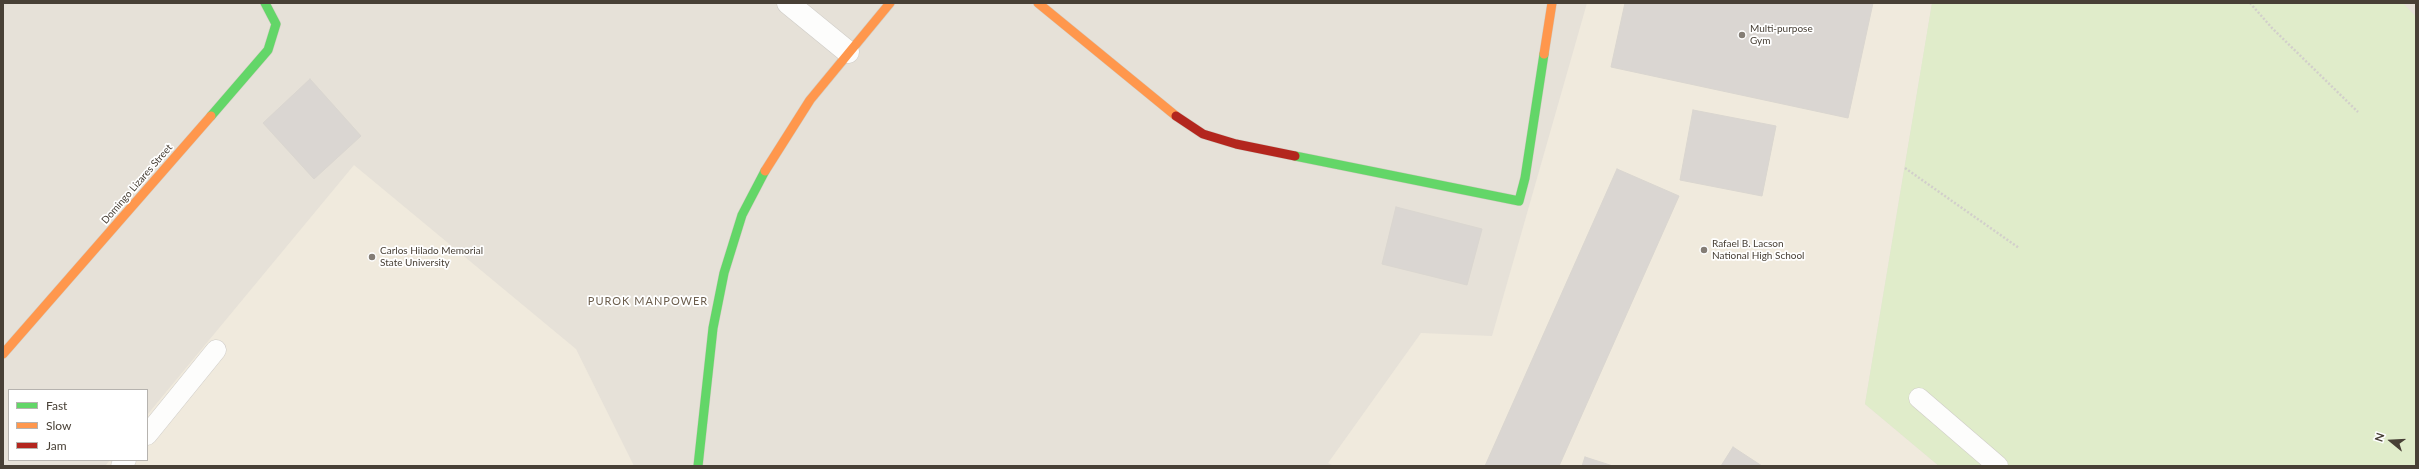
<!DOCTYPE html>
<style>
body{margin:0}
#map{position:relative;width:2419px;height:469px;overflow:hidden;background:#f2efeb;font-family:Lato,sans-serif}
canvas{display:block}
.frame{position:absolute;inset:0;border:4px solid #484036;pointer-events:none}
.legend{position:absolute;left:8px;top:389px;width:140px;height:72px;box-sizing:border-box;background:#fff;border:1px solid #b6b3af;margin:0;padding:5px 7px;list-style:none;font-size:12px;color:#484036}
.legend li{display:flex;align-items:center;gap:8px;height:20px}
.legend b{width:20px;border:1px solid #b6b3af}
.north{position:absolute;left:2371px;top:421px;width:40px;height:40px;-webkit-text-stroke:3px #fff;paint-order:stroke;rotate:288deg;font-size:11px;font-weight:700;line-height:16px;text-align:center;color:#484036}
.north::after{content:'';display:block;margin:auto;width:14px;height:18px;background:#484036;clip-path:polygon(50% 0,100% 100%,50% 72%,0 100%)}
</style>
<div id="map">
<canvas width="2419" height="469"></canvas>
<div class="frame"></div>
<ul class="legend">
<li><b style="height:5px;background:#63d668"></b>Fast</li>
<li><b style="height:5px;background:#ff974d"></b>Slow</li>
<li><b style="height:5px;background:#b3261e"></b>Jam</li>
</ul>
<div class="north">N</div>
</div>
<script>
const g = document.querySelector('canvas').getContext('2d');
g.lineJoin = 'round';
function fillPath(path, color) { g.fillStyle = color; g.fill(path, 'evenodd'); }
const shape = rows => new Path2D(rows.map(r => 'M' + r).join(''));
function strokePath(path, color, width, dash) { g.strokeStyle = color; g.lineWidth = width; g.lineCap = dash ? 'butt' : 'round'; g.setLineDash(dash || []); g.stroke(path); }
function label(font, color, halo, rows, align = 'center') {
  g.font = font + ' Lato,sans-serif'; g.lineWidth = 3.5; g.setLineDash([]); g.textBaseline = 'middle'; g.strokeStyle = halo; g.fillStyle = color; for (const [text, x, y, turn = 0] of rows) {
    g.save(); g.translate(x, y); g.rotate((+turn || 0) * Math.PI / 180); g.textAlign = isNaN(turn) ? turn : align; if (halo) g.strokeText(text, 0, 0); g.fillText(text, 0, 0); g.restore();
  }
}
const residential = shape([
 [3,3,2416,3,2416,466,3,466],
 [9,390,147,390,147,460,9,460]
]);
const education = shape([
 [1587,3,1932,3,1865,404,1939,466,1334,466,1328,463,1421,333,1492,336],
 [354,165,576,349,634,466,105,466,110,460,147,460,147,415]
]);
const green = shape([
 [1932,3,2403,3,2416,17,2416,466,1939,466,1865,404]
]);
const building = shape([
 [1625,3,1873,3,1848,118,1611,67,1625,3],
 [310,79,361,136,314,179,263,123,310,79],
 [1693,110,1776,126,1762,196,1680,180,1693,110],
 [1617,169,1679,196,1559,466,1485,466,1617,169],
 [1396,207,1482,229,1467,285,1382,264,1396,207],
 [1733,447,1762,466,1721,466,1733,447],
 [1585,457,1613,466,1582,466,1585,457]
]);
const path = shape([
 [2250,3,2272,28,2358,112],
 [1905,168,2019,248]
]);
const lane = shape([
 [1919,398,1998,466],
 [147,435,216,350],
 [121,466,126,460]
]);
const street = shape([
 [788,3,848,52]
]);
const fast = shape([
 [211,116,268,50,276,24,265,3],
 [1295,156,1519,201,1525,178,1544,54],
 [698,466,713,328,724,273,742,215,765,171]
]);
const slow = shape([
 [1038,3,1176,116],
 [1544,54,1552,3],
 [765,171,810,100,890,3],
 [3,354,211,116]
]);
const jam = shape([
 [1176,116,1203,134,1236,144,1295,156]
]);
const markers = [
 [1742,35,4,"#847d75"],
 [1704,250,4,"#847d75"],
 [372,257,4,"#847d75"]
];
const poiNames = [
 ["Multi-purpose",1750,29],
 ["Gym",1750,41],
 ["Rafael B. Lacson",1712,244],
 ["National High School",1712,256],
 ["Carlos Hilado Memorial",380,251],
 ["State University",380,263]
];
const streetNames = [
 ["Domingo Lizares Street",137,184,-49]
];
const neighbourhoodNames = [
 ["PUROK MANPOWER",648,301]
];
fillPath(residential, '#e6e1d8');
fillPath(education, '#f0eadd');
fillPath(green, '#e0ecca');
fillPath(building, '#dad6d2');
strokePath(building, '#dad6d0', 1);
strokePath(lane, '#d0cdc8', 21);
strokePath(street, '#d0cdc8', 23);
strokePath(fast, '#d2ccc2', 10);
strokePath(slow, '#d2ccc2', 10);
strokePath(jam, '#d2ccc2', 10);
strokePath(path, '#d2cfcb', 2.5, [2, 2]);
strokePath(lane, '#fdfdfc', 20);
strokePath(street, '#fdfdfc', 22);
strokePath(fast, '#63d668', 9);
strokePath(slow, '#ff974d', 9);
strokePath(jam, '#b3261e', 9);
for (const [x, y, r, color] of markers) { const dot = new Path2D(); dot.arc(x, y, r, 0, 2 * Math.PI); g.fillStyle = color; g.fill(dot); strokePath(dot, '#fff', 1.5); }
label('10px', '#484036', '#fff', poiNames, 'left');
label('10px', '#484036', '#fff', streetNames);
g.letterSpacing = '1px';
label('11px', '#6c5e4d', '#fff', neighbourhoodNames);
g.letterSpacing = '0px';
</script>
